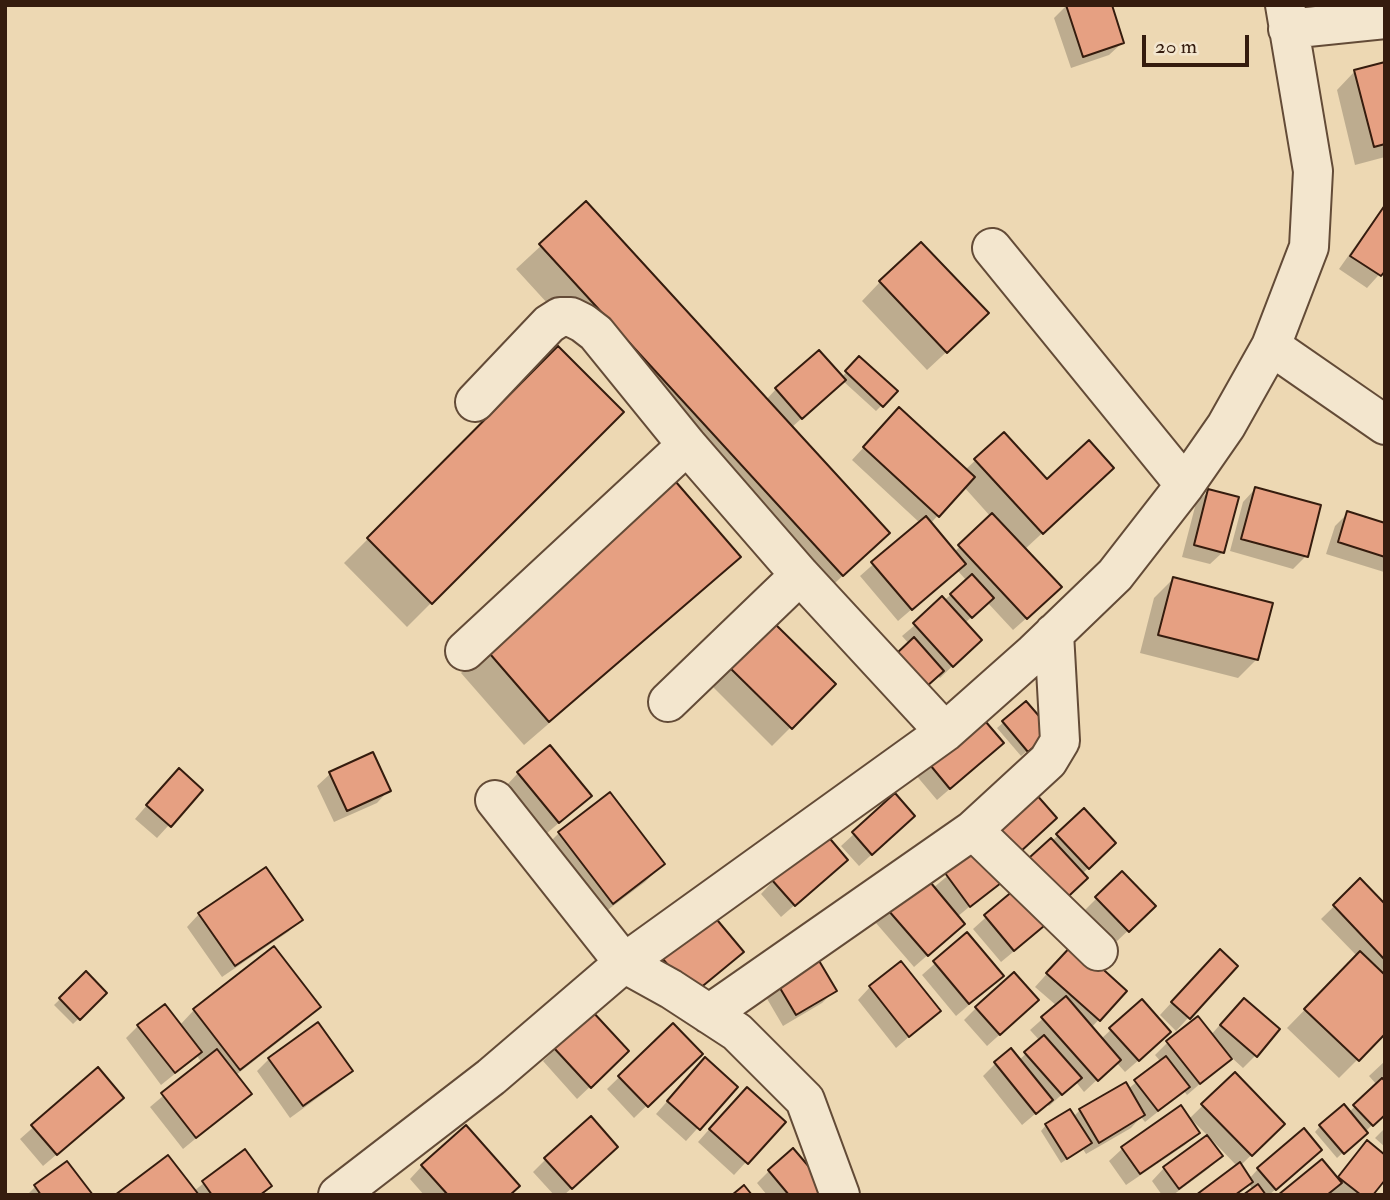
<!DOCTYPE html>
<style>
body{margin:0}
#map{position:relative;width:1390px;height:1200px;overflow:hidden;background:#edd8b3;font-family:"IM FELL Double Pica",serif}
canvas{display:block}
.frame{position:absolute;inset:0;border:7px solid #351c0e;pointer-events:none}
.scale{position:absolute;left:1142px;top:35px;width:107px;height:32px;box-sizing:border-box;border:4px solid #351c0e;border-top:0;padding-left:9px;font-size:21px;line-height:24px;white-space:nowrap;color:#351c0e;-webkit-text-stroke:5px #f3e6ce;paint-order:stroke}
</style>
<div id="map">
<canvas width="1390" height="1200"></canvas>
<div class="frame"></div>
<div class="scale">20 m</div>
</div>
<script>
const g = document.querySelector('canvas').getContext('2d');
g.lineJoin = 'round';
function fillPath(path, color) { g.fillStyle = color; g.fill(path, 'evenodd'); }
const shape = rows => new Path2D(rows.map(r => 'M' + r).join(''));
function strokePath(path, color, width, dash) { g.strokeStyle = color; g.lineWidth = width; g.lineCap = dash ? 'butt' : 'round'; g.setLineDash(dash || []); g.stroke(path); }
const shadow = shape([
 [1067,5,1122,43,1109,55,1071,68,1054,18],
 [1385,64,1385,157,1355,165,1337,90,1355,71],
 [586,204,766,400,776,389,842,377,859,358,895,392,876,411,843,381,791,428,888,533,818,599,516,269],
 [1385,204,1385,268,1367,288,1339,269],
 [880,282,968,332,927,370,862,301],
 [558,348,622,412,407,627,344,563],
 [887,422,965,470,1004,434,1047,481,1093,486,1024,550,1047,600,1013,630,987,602,965,623,967,652,940,678,902,636,967,581,957,570,898,621,860,576,920,523,852,460],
 [964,487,991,517,954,552,930,524],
 [1255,489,1306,556,1293,569,1230,551,1243,502],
 [1209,491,1223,552,1210,564,1182,557,1196,503],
 [1348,513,1385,525,1384,572,1326,554,1335,526],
 [738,557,714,581,524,745,461,673,485,649],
 [1173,579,1257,659,1238,678,1140,653,1154,598],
 [771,622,834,684,772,746,710,684],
 [1026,703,1044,737,1021,756,997,728],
 [372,754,389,790,377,803,334,822,317,786,330,774],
 [989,755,937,800,915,774,928,762],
 [518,773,590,796,546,834,506,786],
 [166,783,201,790,157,838,135,819],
 [609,794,663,864,645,882,593,921,540,852,559,833],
 [895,796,900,829,859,866,841,846],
 [1084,811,1114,843,1082,874,1052,841],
 [975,853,998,883,957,917,963,924,914,967,876,923,889,911,933,888],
 [846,860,781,917,761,894,773,881],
 [1122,873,1154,906,1115,943,1084,911],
 [1360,881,1385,906,1385,1032,1339,1078,1287,1028,1357,956,1321,919],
 [1014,892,1030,938,1001,962,973,929],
 [199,914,301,920,288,932,222,977,187,927],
 [967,935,989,988,956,1016,922,975],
 [1061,958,1125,991,1091,1028,1101,1039,1142,1001,1156,1045,1125,1072,1116,1062,1084,1092,1076,1082,1049,1106,1047,1104,1022,1125,983,1076,995,1064,1019,1060,1040,1041,1030,1030,1057,1006,1035,987],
 [1208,963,1236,966,1176,1031,1160,1015],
 [86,974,105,993,73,1024,54,1005],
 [778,984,835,990,822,1003,783,1026,766,997],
 [870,987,939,1011,896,1048,858,1000],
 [319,1007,300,1025,236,1075,250,1094,183,1149,150,1107,202,1063,197,1056,161,1085,126,1038,138,1026,179,1026,194,1010],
 [976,1008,1025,1012,987,1046,964,1020],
 [1231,1012,1255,1056,1243,1068,1231,1057,1187,1095,1184,1091,1145,1122,1141,1117,1131,1128,1086,1154,1083,1149,1061,1163,1041,1131,1046,1125,1073,1117,1080,1110,1128,1089,1161,1062,1155,1055,1168,1042,1211,1035],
 [673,1025,700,1054,634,1118,607,1089],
 [555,1049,614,1064,577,1099,543,1061],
 [269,1059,350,1071,338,1083,290,1118,257,1071],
 [1385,1061,1385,1113,1337,1158,1315,1132,1320,1126,1348,1113,1377,1085,1369,1076],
 [98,1070,109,1110,43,1166,20,1139],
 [693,1072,735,1087,686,1141,656,1114],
 [1235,1074,1283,1124,1240,1166,1249,1179,1258,1169,1307,1162,1269,1195,1246,1195,1253,1190,1237,1166,1212,1140,1210,1142,1221,1156,1208,1169,1173,1195,1162,1195,1152,1181,1164,1168,1208,1136,1190,1118],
 [734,1101,783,1122,734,1175,698,1142],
 [1181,1108,1198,1132,1185,1145,1126,1185,1109,1161,1122,1149],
 [1385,1128,1385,1147,1375,1138],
 [1367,1143,1371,1195,1333,1195,1330,1192,1327,1195,1281,1195,1336,1179],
 [244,1151,270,1185,261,1195,118,1195,194,1191],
 [546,1159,604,1159,564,1195,554,1195,533,1172],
 [422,1166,508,1195,424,1195,410,1179],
 [769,1171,831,1195,767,1195,757,1183],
 [35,1187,91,1195,27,1195]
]);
const building = shape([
 [1066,5,1112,5,1124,43,1083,57,1066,5],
 [1385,62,1385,144,1374,147,1354,70,1385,62],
 [586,201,890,533,843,576,539,244,586,201],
 [1385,205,1385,271,1381,276,1350,256,1385,205],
 [921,242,989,313,947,353,879,281,921,242],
 [558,346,624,412,432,604,367,538,558,346],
 [819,350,846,380,802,419,775,388,819,350],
 [859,356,898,391,883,407,845,371,859,356],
 [899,407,975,477,939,517,863,447,899,407],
 [1004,432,1047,479,1089,440,1114,468,1043,534,974,459,1004,432],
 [676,482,741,557,549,722,484,647,676,482],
 [1255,487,1321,505,1308,557,1241,539,1255,487],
 [1208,489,1239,497,1224,553,1194,545,1208,489],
 [1347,511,1385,523,1385,557,1338,542,1347,511],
 [992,513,1062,587,1027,619,958,545,992,513],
 [926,516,966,564,912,610,871,562,926,516],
 [972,574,994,598,972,618,950,594,972,574],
 [1173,577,1273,603,1258,660,1158,635,1173,577],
 [942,596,982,640,953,667,913,623,942,596],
 [771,620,836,684,792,729,727,665,771,620],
 [914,637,944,671,926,687,896,654,914,637],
 [1026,701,1052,731,1028,752,1002,721,1026,701],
 [980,715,1004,743,950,789,926,760,980,715],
 [550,745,592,796,559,823,517,772,550,745],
 [373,752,391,791,347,811,329,772,373,752],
 [179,768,203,790,171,827,146,805,179,768],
 [1028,785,1057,818,1019,853,989,820,1028,785],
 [610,792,665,864,613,904,558,832,610,792],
 [895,793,915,816,872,855,852,832,895,793],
 [1084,808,1116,843,1089,869,1056,834,1084,808],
 [826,834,848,860,795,906,772,880,826,834],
 [1051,838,1088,878,1056,908,1019,867,1051,838],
 [976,850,1001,883,970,907,945,873,976,850],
 [266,867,303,920,235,966,198,913,266,867],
 [1122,871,1156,906,1129,932,1095,897,1122,871],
 [926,877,965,924,928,956,888,910,926,877],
 [1360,878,1385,904,1385,960,1333,905,1360,878],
 [1014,890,1044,926,1014,951,984,915,1014,890],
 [713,915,744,952,693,994,662,958,713,915],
 [967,932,1004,976,969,1004,933,961,967,932],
 [1074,943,1127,991,1100,1021,1046,973,1074,943],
 [274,946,321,1007,240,1070,193,1009,274,946],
 [1220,949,1238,966,1190,1019,1171,1002,1220,949],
 [1360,951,1385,975,1385,1034,1359,1061,1304,1009,1360,951],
 [818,959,837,991,796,1015,777,983,818,959],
 [901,961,941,1011,909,1037,869,986,901,961],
 [86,971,107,993,80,1020,59,998,86,971],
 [1014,972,1039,1000,1000,1035,975,1007,1014,972],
 [1066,996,1121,1060,1098,1081,1041,1017,1066,996],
 [1244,998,1280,1029,1257,1057,1220,1025,1244,998],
 [1142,999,1171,1032,1139,1061,1109,1028,1142,999],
 [165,1004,202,1052,175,1073,137,1025,165,1004],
 [592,1011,629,1051,591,1088,554,1048,592,1011],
 [1198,1016,1232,1059,1200,1084,1166,1041,1198,1016],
 [318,1022,353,1071,303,1106,268,1058,318,1022],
 [673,1023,703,1054,648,1107,618,1076,673,1023],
 [1044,1035,1082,1078,1062,1095,1024,1052,1044,1035],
 [1011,1048,1053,1100,1036,1114,994,1062,1011,1048],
 [217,1049,252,1094,196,1138,161,1093,217,1049],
 [1166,1056,1190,1087,1158,1111,1134,1080,1166,1056],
 [705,1057,738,1087,700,1130,667,1101,705,1057],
 [98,1067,124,1098,57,1155,31,1125,98,1067],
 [1235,1072,1285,1124,1252,1156,1201,1104,1235,1072],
 [1382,1078,1385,1081,1385,1115,1373,1126,1353,1105,1382,1078],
 [1126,1082,1145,1115,1099,1143,1079,1109,1126,1082],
 [747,1087,786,1122,748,1164,709,1129,747,1087],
 [1344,1104,1368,1133,1344,1154,1319,1125,1344,1104],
 [1181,1105,1200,1133,1140,1174,1121,1147,1181,1105],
 [1070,1109,1092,1143,1067,1159,1045,1124,1070,1109],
 [591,1116,618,1147,572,1189,544,1158,591,1116],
 [466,1125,520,1186,510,1195,448,1195,421,1165,466,1125],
 [1304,1128,1322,1150,1276,1190,1257,1168,1304,1128],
 [1207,1135,1223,1156,1179,1189,1163,1167,1207,1135],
 [1367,1140,1385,1155,1385,1180,1373,1195,1361,1195,1338,1177,1367,1140],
 [793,1148,833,1195,789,1195,768,1170,793,1148],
 [245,1149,272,1186,260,1195,212,1195,202,1181,245,1149],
 [168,1155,199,1195,115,1195,168,1155],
 [1322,1159,1342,1183,1327,1195,1278,1195,1322,1159],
 [67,1161,93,1195,41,1195,34,1185,67,1161],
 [1240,1162,1253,1182,1235,1195,1196,1195,1240,1162],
 [1258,1184,1266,1195,1243,1195,1258,1184],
 [744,1185,752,1195,732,1195,744,1185]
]);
const minor = shape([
 [1288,29,1385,19],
 [992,248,1185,485],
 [1271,346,1385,425],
 [475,402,549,324,560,317,571,317,583,323,596,333,687,445,800,575,945,732],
 [465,651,687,445],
 [668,702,800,575],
 [495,800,624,963,671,989,737,1032,805,1100,840,1195],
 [973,830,1048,761,1060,741,1054,633],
 [709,1014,973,830,1098,951],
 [338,1195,491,1077,624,963,945,732,1034,653,1115,575,1185,485,1226,426,1271,346,1309,247,1313,171,1285,5]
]);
fillPath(shadow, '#0003');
fillPath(building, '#e6a082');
strokePath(building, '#351c0e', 2);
strokePath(minor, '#634b37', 42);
strokePath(minor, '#f3e6ce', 38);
</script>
